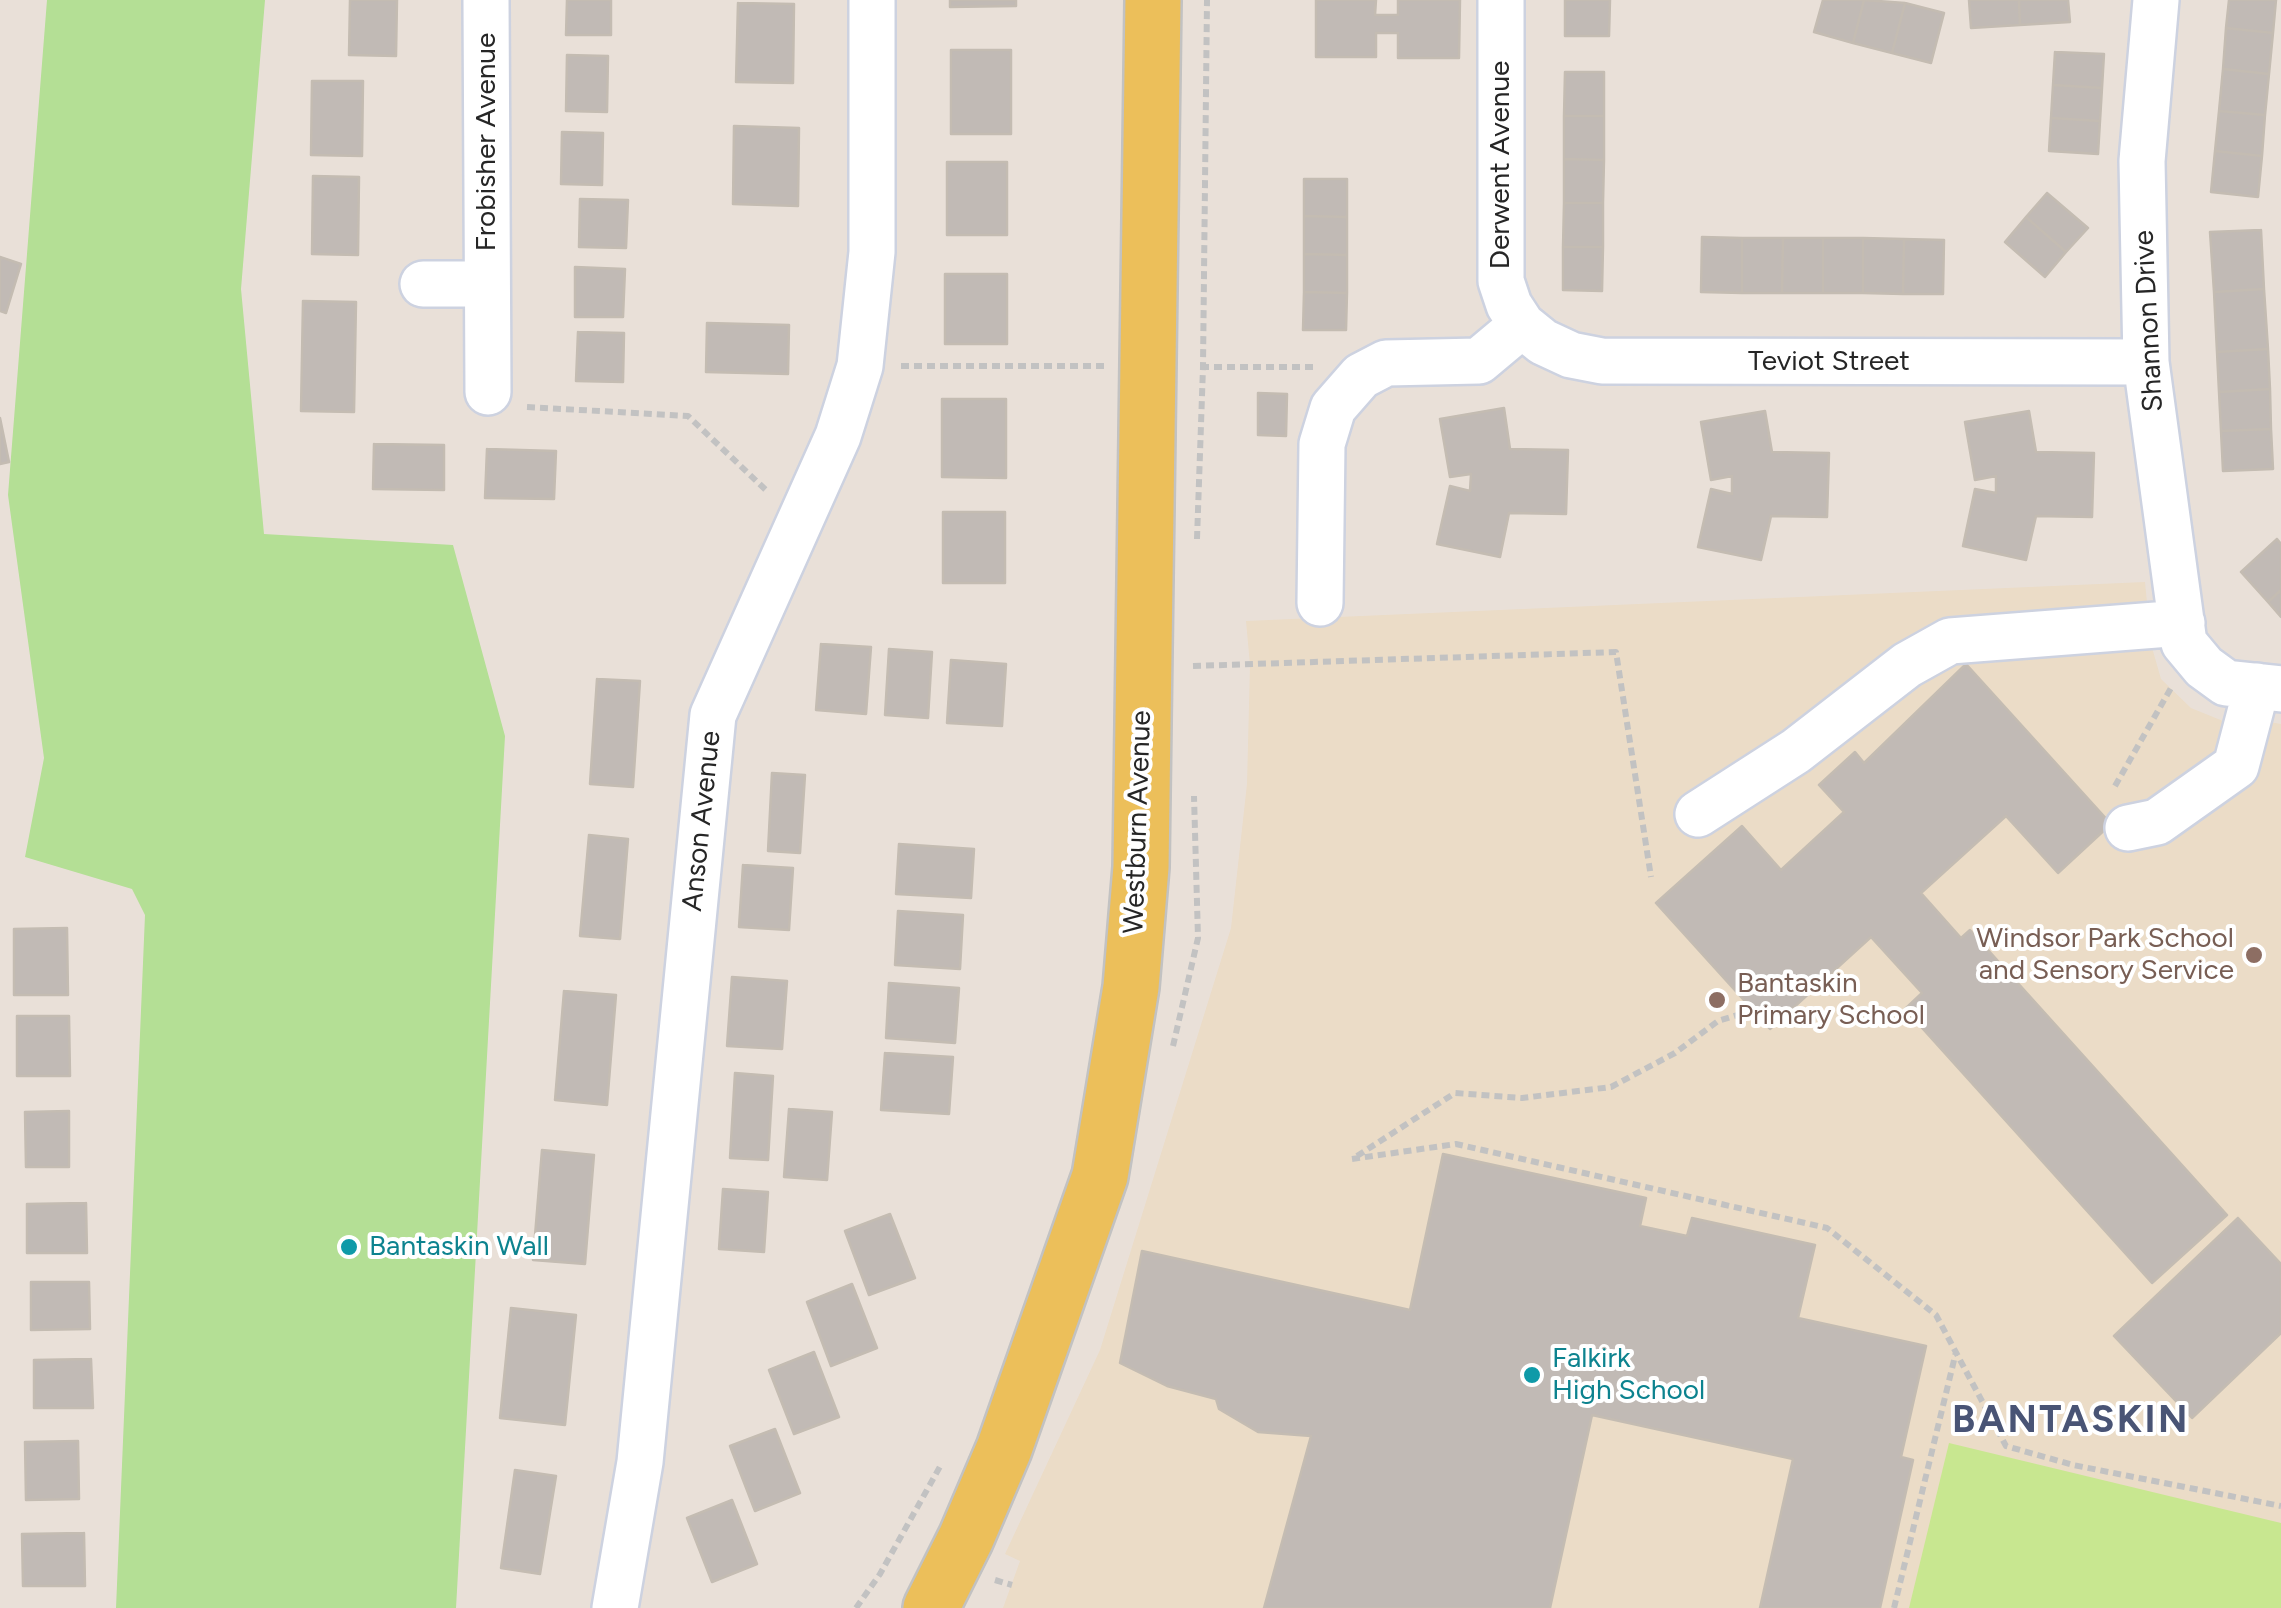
<!DOCTYPE html>
<style>
body{margin:0}
canvas{display:block;background:#e9e0d8}
</style>
<canvas width="2281" height="1608"></canvas>
<script>
const g = document.querySelector('canvas').getContext('2d');
g.lineJoin = 'round';
function fillPath(path, color) { g.fillStyle = color; g.fill(path, 'evenodd'); }
const shape = rows => new Path2D(rows.map(r => 'M' + r).join(''));
function strokePath(path, color, width, dash) { g.strokeStyle = color; g.lineWidth = width; g.lineCap = dash ? 'butt' : 'round'; g.setLineDash(dash || []); g.stroke(path); }
function label(font, color, halo, rows, align = 'center') {
  g.font = font + ' Figtree,sans-serif'; g.lineWidth = 8; g.setLineDash([]); g.textBaseline = 'middle'; g.strokeStyle = halo; g.fillStyle = color; for (const [text, x, y, turn = 0] of rows) {
    g.save(); g.translate(x, y); g.rotate((+turn || 0) * Math.PI / 180); g.textAlign = isNaN(turn) ? turn : align; if (halo) g.strokeText(text, 0, 0); g.fillText(text, 0, 0); g.restore();
  }
}
const education = shape([
 [2145,582,2151,644,2161,679,2191,708,2223,721,2231,731,2258,720,2281,724,2281,1608,1003,1608,1020,1561,1005,1554,1100,1350,1231,928,1247,784,1250,665,1246,621]
]);
const green = shape([
 [47,0,265,0,241,289,264,534,453,545,505,736,456,1608,116,1608,145,915,132,889,25,857,44,758,8,495]
]);
const pitch = shape([
 [1949,1443,2281,1523,2281,1608,1909,1608]
]);
const building = shape([
 [350,0,397,0,396,56,349,55,350,0],
 [567,0,611,0,611,35,566,35,567,0],
 [950,0,1016,0,1016,6,950,7,950,0],
 [1316,0,1376,0,1375,15,1398,15,1398,0,1460,0,1459,58,1398,58,1398,33,1376,33,1376,57,1316,57,1316,0],
 [1565,0,1610,0,1609,36,1565,36,1565,0],
 [1823,0,1864,0,1853,43,1814,32,1823,0],
 [1864,0,1905,3,1892,53,1853,43,1864,0],
 [1969,0,2019,0,2020,25,1971,28,1969,0],
 [2019,0,2068,0,2070,22,2020,25,2019,0],
 [2229,0,2276,0,2273,33,2226,28,2229,0],
 [738,3,794,4,793,83,736,82,738,3],
 [1905,3,1944,13,1931,63,1892,53,1905,3],
 [2226,28,2273,33,2269,74,2223,69,2226,28],
 [951,50,1011,50,1011,134,951,134,951,50],
 [2055,52,2104,54,2102,88,2053,85,2055,52],
 [567,55,608,56,607,112,566,111,567,55],
 [2223,69,2269,74,2265,115,2219,111,2223,69],
 [1565,72,1604,72,1604,116,1564,116,1565,72],
 [312,81,363,81,362,156,311,155,312,81],
 [2053,85,2102,88,2100,121,2051,118,2053,85],
 [2219,111,2265,115,2262,156,2215,151,2219,111],
 [1564,116,1604,116,1604,160,1564,159,1564,116],
 [2051,118,2100,121,2098,154,2049,151,2051,118],
 [734,126,799,128,798,206,733,204,734,126],
 [562,132,603,133,602,185,561,184,562,132],
 [2215,151,2262,156,2258,197,2211,192,2215,151],
 [1564,159,1604,160,1603,203,1564,203,1564,159],
 [947,162,1007,162,1007,235,947,235,947,162],
 [313,176,359,177,358,255,312,254,313,176],
 [1304,179,1347,179,1347,217,1304,216,1304,179],
 [2047,193,2088,228,2066,252,2026,217,2047,193],
 [580,199,628,200,626,248,579,247,580,199],
 [1564,203,1603,203,1603,247,1563,247,1564,203],
 [1304,216,1347,217,1347,255,1304,254,1304,216],
 [2026,217,2066,252,2045,277,2005,242,2026,217],
 [2261,230,2264,289,2214,292,2210,232,2261,230],
 [1702,237,1742,238,1742,293,1701,292,1702,237],
 [1742,238,1783,238,1782,293,1742,293,1742,238],
 [1783,238,1823,238,1823,293,1782,293,1783,238],
 [1823,238,1863,238,1863,293,1823,293,1823,238],
 [1863,238,1904,239,1903,294,1863,293,1863,238],
 [1904,239,1944,240,1943,294,1903,294,1904,239],
 [1563,247,1603,247,1602,291,1563,290,1563,247],
 [1304,254,1347,255,1347,293,1304,292,1304,254],
 [0,257,21,264,6,313,0,311,0,257],
 [575,267,625,269,623,317,575,317,575,267],
 [945,274,1007,274,1007,344,945,344,945,274],
 [2264,289,2268,349,2217,352,2214,292,2264,289],
 [1304,292,1347,293,1346,330,1303,330,1304,292],
 [303,301,356,302,354,412,301,411,303,301],
 [707,323,789,325,788,374,706,372,707,323],
 [578,332,624,333,623,382,576,381,578,332],
 [2268,349,2270,389,2219,392,2217,352,2268,349],
 [2270,389,2271,429,2221,431,2219,392,2270,389],
 [1258,393,1287,394,1286,436,1258,435,1258,393],
 [942,399,1006,399,1006,478,942,477,942,399],
 [1504,408,1510,449,1568,450,1566,514,1509,513,1500,557,1437,544,1450,486,1470,491,1471,474,1450,477,1440,419,1504,408],
 [1765,411,1772,452,1829,453,1827,517,1771,516,1761,560,1698,547,1711,489,1732,494,1732,476,1711,480,1701,422,1765,411],
 [2029,411,2036,452,2094,453,2092,517,2036,516,2026,560,1963,546,1975,489,1996,493,1996,476,1975,480,1965,422,2029,411],
 [0,418,9,462,0,464,0,418],
 [2271,429,2273,469,2223,471,2221,431,2271,429],
 [374,444,444,445,444,490,373,489,374,444],
 [487,449,556,451,554,499,485,498,487,449],
 [943,512,1005,512,1005,583,943,583,943,512],
 [2277,539,2281,544,2281,590,2268,602,2241,572,2277,539],
 [2281,590,2281,617,2268,602,2281,590],
 [821,644,871,647,866,714,816,710,821,644],
 [889,649,932,652,928,718,885,715,889,649],
 [951,660,1006,664,1002,726,947,723,951,660],
 [1966,664,2111,824,2058,873,2006,816,1921,893,1961,938,1970,930,2227,1215,2152,1283,1905,1009,1922,993,1871,937,1770,1029,1656,903,1742,826,1781,870,1844,812,1819,785,1855,752,1864,763,1966,664],
 [597,679,640,681,633,787,590,784,597,679],
 [772,773,805,775,800,853,768,851,772,773],
 [589,835,628,839,620,939,580,936,589,835],
 [899,844,974,849,971,898,896,894,899,844],
 [743,865,793,868,789,930,739,927,743,865],
 [898,911,963,915,960,969,895,965,898,911],
 [67,928,68,995,14,995,14,929,67,928],
 [732,977,787,981,782,1049,727,1046,732,977],
 [889,983,959,988,955,1043,886,1038,889,983],
 [564,991,616,995,607,1105,555,1100,564,991],
 [17,1016,69,1016,70,1076,17,1076,17,1016],
 [885,1053,953,1057,949,1114,881,1110,885,1053],
 [735,1073,773,1076,768,1160,730,1158,735,1073],
 [789,1109,832,1112,827,1180,784,1177,789,1109],
 [69,1111,69,1167,26,1167,25,1112,69,1111],
 [542,1150,594,1155,585,1264,533,1260,542,1150],
 [1443,1154,1646,1198,1640,1226,1687,1236,1692,1218,1815,1245,1798,1318,1926,1346,1901,1457,1913,1460,1880,1608,1760,1608,1793,1459,1592,1415,1550,1608,1264,1608,1311,1436,1258,1432,1219,1409,1216,1399,1167,1386,1120,1363,1142,1251,1410,1310,1443,1154],
 [723,1189,768,1192,764,1252,719,1249,723,1189],
 [86,1203,87,1253,27,1253,27,1204,86,1203],
 [890,1214,915,1278,869,1295,845,1231,890,1214],
 [2238,1218,2281,1264,2281,1333,2192,1418,2114,1336,2238,1218],
 [31,1282,89,1282,90,1329,31,1330,31,1282],
 [852,1284,877,1348,831,1366,807,1302,852,1284],
 [511,1308,576,1315,565,1425,500,1418,511,1308],
 [814,1352,839,1417,794,1434,769,1370,814,1352],
 [91,1359,93,1408,34,1408,34,1360,91,1359],
 [775,1429,800,1493,755,1511,730,1446,775,1429],
 [78,1441,79,1499,26,1500,25,1442,78,1441],
 [515,1470,556,1476,540,1574,501,1568,515,1470],
 [732,1500,757,1564,712,1582,687,1518,732,1500],
 [84,1533,85,1586,23,1586,22,1534,84,1533]
]);
const path = shape([
 [901,366,1104,366],
 [1201,367,1314,367],
 [527,407,688,416,769,493],
 [1197,539,1203,367,1207,0],
 [1193,666,1616,652,1651,877],
 [2115,786,2171,688],
 [1173,1046,1198,938,1194,796],
 [1357,1156,1455,1093,1522,1098,1611,1087,1675,1053,1718,1021,1754,1010],
 [1352,1159,1456,1144,1827,1228,1936,1315,2006,1446,2073,1465,2281,1506],
 [995,1580,1012,1585],
 [856,1608,880,1574,942,1463],
 [1894,1608,1956,1352]
]);
const minor = shape([
 [486,0,488,392],
 [1501,0,1501,281,1509,305,1522,325,1543,342,1571,355,1602,361,2146,362],
 [2156,0,2142,161,2146,362,2184,643,2204,667,2226,683,2281,689],
 [423,284,487,284],
 [1320,603,1322,444,1333,408,1361,376,1386,363,1479,361,1522,325],
 [1698,814,1796,751,1907,665,1950,641,2182,623],
 [2128,828,2157,822,2236,766,2257,686],
 [615,1608,640,1462,713,715,838,436,860,366,872,252,872,0]
]);
const major = shape([
 [931,1608,966,1538,1004,1449,1100,1176,1131,987,1141,867,1153,0]
]);
const markers = [
 [2254,955,10,"#8d6e63"],
 [1717,1000,10,"#8d6e63"],
 [349,1247,10,"#0f9aa8"],
 [1532,1375,10,"#0f9aa8"]
];
const streetNames = [
 ["Frobisher Avenue",487,142,-90],
 ["Derwent Avenue",1501,165,-90],
 ["Shannon Drive",2149,321,-93],
 ["Teviot Street",1829,362],
 ["Anson Avenue",702,821,-84],
 ["Westburn Avenue",1138,822,-88]
];
const educationNames = [
 ["Windsor Park School",2234,939],
 ["and Sensory Service",2234,971],
 ["Bantaskin",1737,984,"left"],
 ["Primary School",1737,1016,"left"]
];
const cultureNames = [
 ["Bantaskin Wall",369,1247],
 ["Falkirk",1552,1359],
 ["High School",1552,1391]
];
const districtNames = [
 ["BANTASKIN",2071,1421]
];
fillPath(education, '#ebdcc7');
fillPath(green, '#b4df95');
fillPath(pitch, '#c8e790');
fillPath(building, '#c1bab5');
strokePath(building, '#c4bcb2', 2.5);
strokePath(minor, '#cdd2e0', 50);
strokePath(major, '#c2c2c2', 60);
strokePath(path, '#c2c2c2', 6, [8, 5]);
strokePath(minor, '#fff', 45);
strokePath(major, '#ecbf5a', 55);
for (const [x, y, r, color] of markers) { const dot = new Path2D(); dot.arc(x, y, r, 0, 2 * Math.PI); g.fillStyle = color; g.fill(dot); strokePath(dot, '#fff', 4); }
label('28px', '#262626', '#fff', streetNames);
label('28px', '#785e54', '#fff', educationNames, 'right');
label('28px', '#0d838f', '#fff', cultureNames, 'left');
g.letterSpacing = '2.5px';
label('bold 38px', '#495475', '#fff', districtNames);
g.letterSpacing = '0px';
</script>
